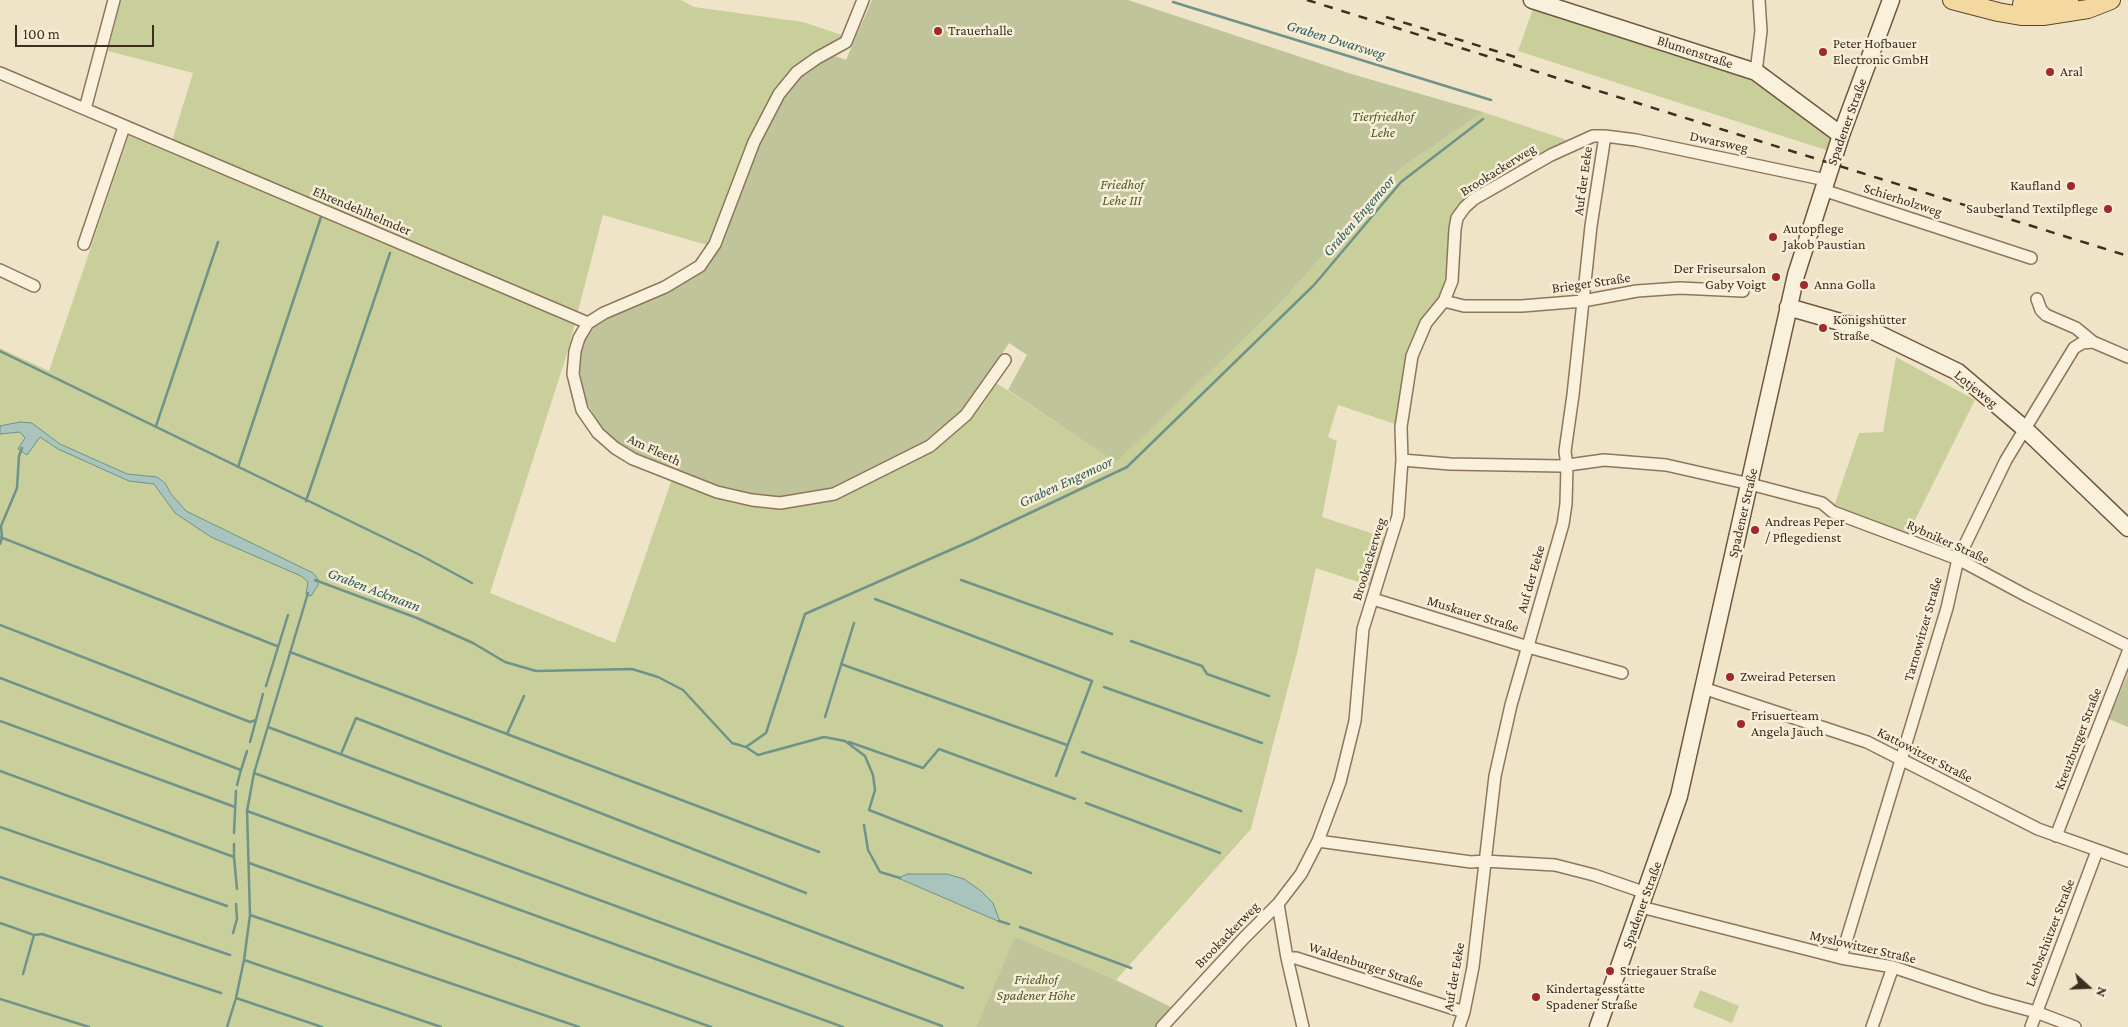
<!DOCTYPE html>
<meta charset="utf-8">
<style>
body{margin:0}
#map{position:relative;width:2128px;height:1027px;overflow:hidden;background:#f0e4c8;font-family:"Crimson Pro",serif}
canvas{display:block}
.north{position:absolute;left:2063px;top:962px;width:50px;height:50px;-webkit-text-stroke:4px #f7eed8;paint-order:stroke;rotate:110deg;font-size:14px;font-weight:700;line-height:20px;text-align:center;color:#3d2e20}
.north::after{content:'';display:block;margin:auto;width:18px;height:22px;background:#3d2e20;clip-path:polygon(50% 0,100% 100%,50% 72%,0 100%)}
.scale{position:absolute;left:15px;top:25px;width:139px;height:22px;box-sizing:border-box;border:2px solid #3d2e20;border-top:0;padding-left:6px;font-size:15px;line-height:18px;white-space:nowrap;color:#3d2e20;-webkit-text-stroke:4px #f7eed8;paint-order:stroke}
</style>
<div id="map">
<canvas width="2128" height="1027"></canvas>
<div class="north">N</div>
<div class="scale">100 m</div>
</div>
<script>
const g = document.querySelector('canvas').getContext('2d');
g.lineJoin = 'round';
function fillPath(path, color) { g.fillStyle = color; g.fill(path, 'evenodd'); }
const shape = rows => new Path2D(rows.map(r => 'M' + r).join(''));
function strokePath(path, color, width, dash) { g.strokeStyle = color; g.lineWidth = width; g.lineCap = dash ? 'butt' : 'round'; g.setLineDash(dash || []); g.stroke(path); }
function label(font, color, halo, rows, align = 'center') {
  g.font = font + ' "Crimson Pro",serif'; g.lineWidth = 5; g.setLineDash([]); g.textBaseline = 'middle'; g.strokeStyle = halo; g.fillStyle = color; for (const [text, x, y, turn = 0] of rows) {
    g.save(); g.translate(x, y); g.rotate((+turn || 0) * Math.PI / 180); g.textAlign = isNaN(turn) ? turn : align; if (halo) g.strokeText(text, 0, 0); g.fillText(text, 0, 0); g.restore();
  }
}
const green = shape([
 [121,0,681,0,694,7,803,22,845,36,751,139,707,245,603,215,566,357,490,593,615,643,672,479,777,506,839,499,929,452,970,417,982,405,996,383,1116,461,1275,309,1401,168,1483,112,1567,140,1465,202,1444,292,1408,354,1395,424,1338,405,1328,437,1337,441,1322,517,1386,538,1373,587,1316,568,1297,653,1251,829,1116,980,1015,938,976,1027,0,1027,0,348,49,371,132,126,171,144,193,73,108,51],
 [1534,6,1755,74,1841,137,1835,153,1518,51],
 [1896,357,1975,400,1908,534,1834,506,1859,433,1883,432],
 [1700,990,1739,1006,1732,1023,1693,1007]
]);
const cemetery = shape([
 [872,0,1128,0,1355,75,1483,112,1401,168,1275,309,1116,462,1008,390,1027,355,1009,343,964,414,929,442,828,491,782,498,753,496,725,491,633,456,602,430,586,401,579,367,582,344,593,327,605,317,703,269,756,144,782,96,796,79,816,63,832,55,846,60],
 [2128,674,2128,727,2109,719],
 [1015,937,1116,980,1173,1008,1157,1027,976,1027]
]);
const water = shape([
 [20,422,32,423,60,444,127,474,157,477,165,483,171,494,186,511,313,573,318,579,318,585,311,596,306,594,308,582,301,576,211,537,175,513,154,484,129,481,58,449,40,437,27,455,18,449,25,438,20,432,0,434,0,426,20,422],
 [908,874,947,874,964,879,981,891,993,903,1000,922,898,878,908,874]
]);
const stream = shape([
 [1173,2,1491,100],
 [0,351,422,556,472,583],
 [156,426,218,242],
 [238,467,321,217],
 [306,501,390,253],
 [0,537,277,646],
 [0,544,2,538,1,526,17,488,19,456,22,448],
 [315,580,417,618,473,643,505,662,536,671,632,669,658,677,683,690,732,743,746,747,758,755,824,737,845,741,865,756,873,775,875,790,869,810,1031,873],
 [961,580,1112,634],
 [875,599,1092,681,1056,776],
 [0,625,250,722,256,720],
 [1131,641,1202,666,1207,674,1269,696],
 [290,652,819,852],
 [841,664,1067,745],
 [0,678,241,770,247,751],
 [266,686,288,615],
 [1104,687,1262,743],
 [825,717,854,623],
 [0,721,235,807],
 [268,727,963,988],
 [507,734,524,696],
 [250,742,263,694],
 [849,742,923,768,939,749,1075,799],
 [746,747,766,733,805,614,973,540,1127,467,1314,285,1401,182,1483,119],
 [1082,752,1241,811],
 [341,754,356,718,806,893],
 [0,771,234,857,234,844],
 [254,773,942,1026],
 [237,785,241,770],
 [1086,803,1220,853],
 [247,811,843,1027],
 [864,825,868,850,880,872,900,878],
 [0,827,227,906],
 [234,833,236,791],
 [234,857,237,889],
 [249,863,711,1027],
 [0,877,230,955],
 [250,915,579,1027],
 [999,921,1009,924],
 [0,923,34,935,42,934,221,993],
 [1020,927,1131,968],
 [233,933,237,919,236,904],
 [244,960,441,1027],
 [23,974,34,935],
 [236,998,322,1027],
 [0,999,89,1027],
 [227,1027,236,998,244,960,250,915,247,811,254,773,308,593]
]);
const street = shape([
 [863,0,846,42,817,58,797,72,779,94,754,142,715,244,700,266,665,287,604,313,588,323,579,338,575,351,573,374,582,410,598,433,615,448,633,459,717,492,752,500,780,503,834,494,930,446,966,415,1005,360],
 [1756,72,1761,31,1759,0],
 [0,73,588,323],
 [85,109,114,0],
 [1823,190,2031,258],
 [84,244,124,127],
 [0,270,34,286],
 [2037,299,2041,310,2046,315,2076,328,2093,342,2128,357],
 [1444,301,1464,306,1522,306,1583,301,1637,291,1680,288,1743,291],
 [1402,460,1450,464,1561,466,1604,460,1666,465,1750,484,1822,503,1833,512,1958,559,2027,596,2128,646],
 [1373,599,1528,647,1622,673],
 [1703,688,1867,742,2038,829,2128,861],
 [2056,836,2128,652],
 [1318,841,1471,862,1484,861,1555,865,1594,875,1646,893],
 [1278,904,1287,958,1303,1027],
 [1641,907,1841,958,1893,967,1988,999,2036,1012,2075,1027],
 [1287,958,1296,958,1464,1012],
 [1841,958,1947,608,1958,559,2006,460,2074,348,2082,343,2093,342],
 [1162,1027,1244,938,1278,904,1301,874,1318,841,1340,782,1355,721,1363,629,1398,516,1402,460,1401,427,1412,356,1426,323,1444,301,1452,281,1455,229,1457,218,1465,207,1474,199,1551,155,1593,136,1605,136,1636,140,1826,180],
 [1459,1027,1464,1012,1473,967,1495,776,1511,705,1563,524,1566,504,1567,466,1565,451,1573,395,1591,226,1605,136],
 [1872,1027,1893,967],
 [2031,1027,2097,851]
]);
const secondary = shape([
 [1532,0,1756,72,1841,135],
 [1788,307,1875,332,1958,372,2025,429,2128,528],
 [1598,1027,1679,796,1796,275,1841,135,1891,0]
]);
const primary = shape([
 [1952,0,1998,12,2021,16,2043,16,2088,9,2111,0],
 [2022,4,2042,4,2069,0]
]);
const rail = shape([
 [1307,0,2128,256],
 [1386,17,1515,57]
]);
const markers = [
 [938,31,5,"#9e2a2b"],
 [1823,52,5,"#9e2a2b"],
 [2050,72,5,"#9e2a2b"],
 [2071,186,5,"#9e2a2b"],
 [2108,209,5,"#9e2a2b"],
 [1773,237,5,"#9e2a2b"],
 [1776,277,5,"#9e2a2b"],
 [1804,285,5,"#9e2a2b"],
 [1823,328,5,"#9e2a2b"],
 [1755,530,5,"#9e2a2b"],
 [1730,677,5,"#9e2a2b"],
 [1741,724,5,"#9e2a2b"],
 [1610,971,5,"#9e2a2b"],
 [1536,997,5,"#9e2a2b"]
];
const poiNames = [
 ["Trauerhalle",948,31],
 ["Peter Hofbauer",1833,44],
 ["Electronic GmbH",1833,60],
 ["Aral",2060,72],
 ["Kaufland",2061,186,"right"],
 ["Sauberland Textilpflege",2098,209,"right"],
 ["Autopflege",1783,229],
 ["Jakob Paustian",1783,245],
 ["Der Friseursalon",1766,269,"right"],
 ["Gaby Voigt",1766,285,"right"],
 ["Anna Golla",1814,285],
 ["Königshütter",1833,320],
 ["Straße",1833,336],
 ["Andreas Peper",1765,522],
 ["/ Pflegedienst",1765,538],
 ["Zweirad Petersen",1740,677],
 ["Frisuerteam",1751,716],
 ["Angela Jauch",1751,732],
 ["Striegauer Straße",1620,971],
 ["Kindertagesstätte",1546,989],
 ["Spadener Straße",1546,1005]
];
const streetNames = [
 ["Blumenstraße",1695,52,18],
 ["Spadener Straße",1847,122,-70],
 ["Dwarsweg",1719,142,12],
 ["Brookackerweg",1498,170,-32],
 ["Auf der Eeke",1583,181,-82],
 ["Schierholzweg",1903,200,18],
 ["Ehrendehlhelmder",362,211,23],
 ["Brieger Straße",1591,283,-8],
 ["Lotjeweg",1976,389,39],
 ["Am Fleeth",654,450,25],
 ["Spadener Straße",1743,513,-77],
 ["Rybniker Straße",1948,542,24],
 ["Brookackerweg",1369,559,-73],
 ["Auf der Eeke",1531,579,-74],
 ["Muskauer Straße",1473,614,17],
 ["Tarnowitzer Straße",1923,629,-74],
 ["Kreuzburger Straße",2078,739,-69],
 ["Kattowitzer Straße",1925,755,27],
 ["Spadener Straße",1642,905,-70],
 ["Leobschützer Straße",2050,933,-69],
 ["Brookackerweg",1227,935,-46],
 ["Myslowitzer Straße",1863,947,13],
 ["Waldenburger Straße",1366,965,18],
 ["Auf der Eeke",1454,977,-80]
];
const parkNames = [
 ["Tierfriedhof",1383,117],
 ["Lehe",1383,133],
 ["Friedhof",1122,185],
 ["Lehe III",1122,201],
 ["Friedhof",1036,980],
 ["Spadener Höhe",1036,996]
];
const waterNames = [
 ["Graben Dwarsweg",1336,40,17],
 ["Graben Engemoor",1359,216,-49],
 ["Graben Engemoor",1066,482,-25],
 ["Graben Ackmann",374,590,21]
];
fillPath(green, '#c9cf9b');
fillPath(cemetery, '#bfc49a');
fillPath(water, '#a9c4bc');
strokePath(water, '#6f938a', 1);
strokePath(stream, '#6f938a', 2.5);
strokePath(street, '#8d765c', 14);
strokePath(secondary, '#6f573f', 19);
strokePath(primary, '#5b4430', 20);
strokePath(street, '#faf1dc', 11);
strokePath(secondary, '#faf1dc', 16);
strokePath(primary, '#f3d9a0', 18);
strokePath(rail, '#3d2e20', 2.5, [9, 9]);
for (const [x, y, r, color] of markers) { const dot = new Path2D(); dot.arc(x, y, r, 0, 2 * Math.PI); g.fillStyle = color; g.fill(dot); strokePath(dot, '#f7eed8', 2); }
label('14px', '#3d2e20', '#f7eed8', poiNames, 'left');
label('14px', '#3d2e20', '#f7eed8', streetNames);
label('italic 14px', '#4d5a26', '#f7eed8', parkNames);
label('italic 15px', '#2f5d5a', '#f7eed8', waterNames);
</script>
